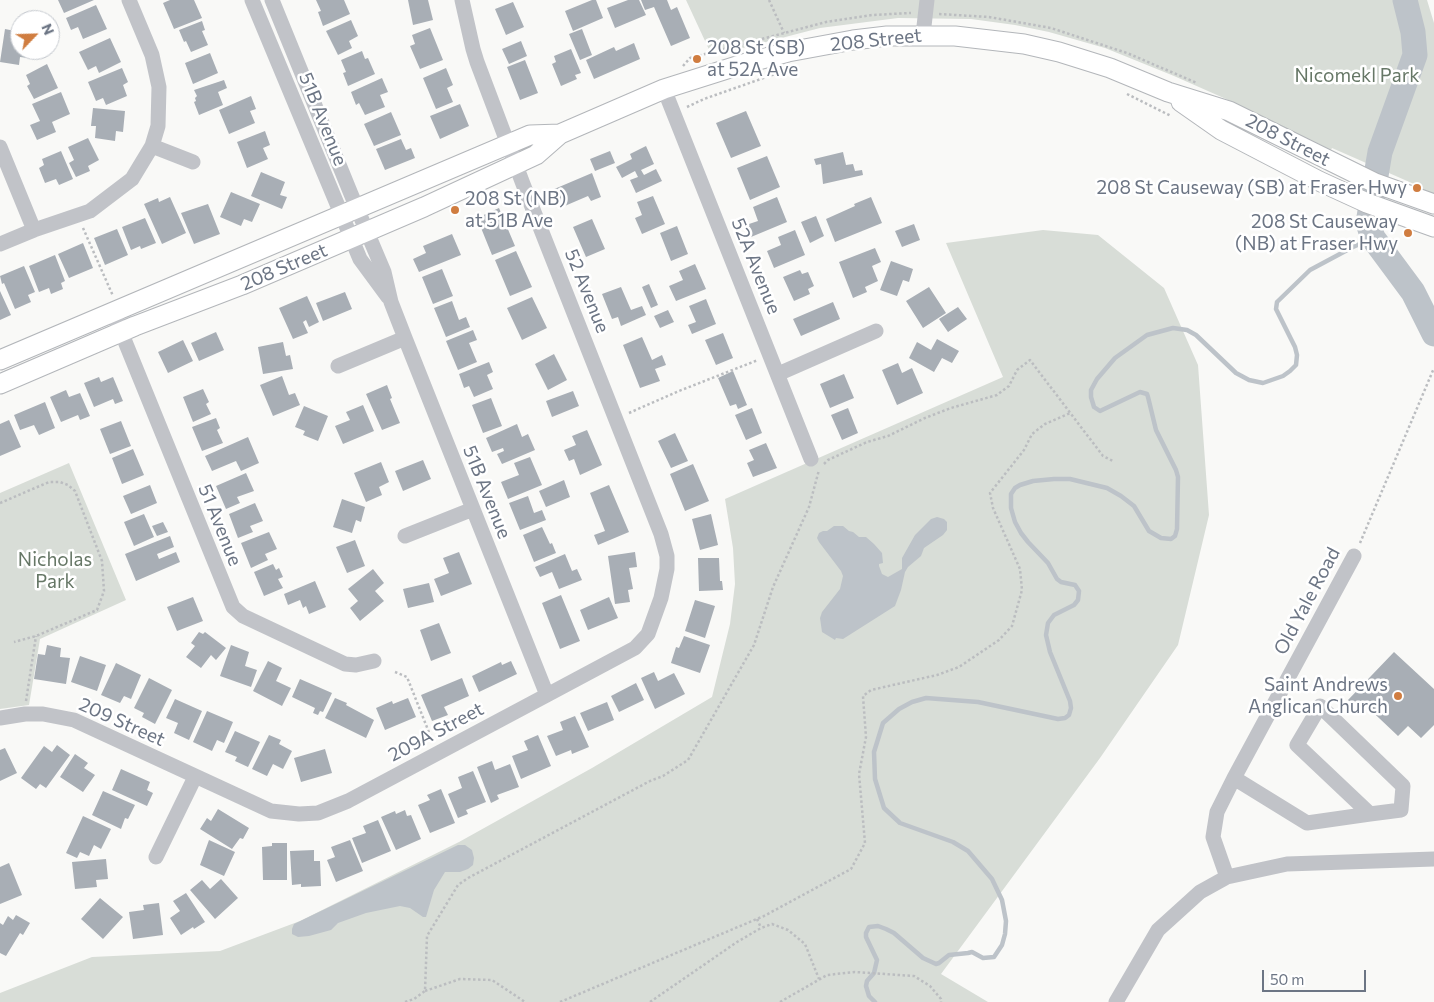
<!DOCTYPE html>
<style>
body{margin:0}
#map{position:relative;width:1434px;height:1002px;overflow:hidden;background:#f9f9f7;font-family:Commissioner,sans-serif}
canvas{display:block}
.north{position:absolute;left:10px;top:10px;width:50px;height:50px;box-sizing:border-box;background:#fff;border:1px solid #c4c8ce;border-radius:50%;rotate:66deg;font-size:14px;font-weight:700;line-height:20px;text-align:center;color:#6c7584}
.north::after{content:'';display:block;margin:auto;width:18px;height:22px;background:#d07d40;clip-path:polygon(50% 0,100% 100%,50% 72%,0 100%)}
.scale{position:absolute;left:1262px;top:970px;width:104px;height:22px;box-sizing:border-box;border:2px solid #6c7584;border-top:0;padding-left:6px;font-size:15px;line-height:18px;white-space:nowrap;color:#6c7584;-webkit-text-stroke:4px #fff;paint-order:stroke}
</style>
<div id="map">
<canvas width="1434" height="1002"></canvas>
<div class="north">N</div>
<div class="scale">50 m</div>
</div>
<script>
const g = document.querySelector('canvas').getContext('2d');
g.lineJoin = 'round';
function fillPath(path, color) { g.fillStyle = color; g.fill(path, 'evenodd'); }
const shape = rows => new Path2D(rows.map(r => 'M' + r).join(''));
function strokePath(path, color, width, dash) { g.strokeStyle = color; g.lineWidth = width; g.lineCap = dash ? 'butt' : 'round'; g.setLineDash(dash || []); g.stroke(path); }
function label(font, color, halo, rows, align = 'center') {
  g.font = font + ' Commissioner,sans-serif'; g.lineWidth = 5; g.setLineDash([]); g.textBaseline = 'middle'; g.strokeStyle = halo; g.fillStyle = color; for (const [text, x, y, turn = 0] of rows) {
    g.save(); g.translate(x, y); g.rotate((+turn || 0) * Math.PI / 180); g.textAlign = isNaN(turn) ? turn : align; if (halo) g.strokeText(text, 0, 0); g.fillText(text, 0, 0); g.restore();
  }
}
const green = shape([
 [686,0,1427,0,1434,23,1434,194,1413,191,1414,184,1332,148,1329,154,1226,99,1174,76,1105,48,1049,32,1015,25,971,19,898,18,820,28,712,56],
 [1043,230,1098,235,1164,288,1198,365,1209,515,1178,645,1100,758,941,974,988,1002,0,1002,0,993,92,957,220,951,300,921,459,842,592,768,712,697,730,624,735,584,733,548,725,499,1003,377,946,243],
 [69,463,126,600,40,639,29,705,0,709,0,493]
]);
const water = shape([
 [937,517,944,519,947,522,947,530,943,535,924,548,921,556,908,567,905,572,901,590,895,606,843,639,836,638,835,640,822,632,820,618,822,612,840,589,843,576,841,571,819,542,817,538,819,533,823,531,827,531,834,526,843,526,849,531,853,532,859,537,866,537,874,544,882,553,883,563,879,564,879,566,882,574,888,577,902,569,902,558,915,535,931,519],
 [458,845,465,845,472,850,474,858,473,865,468,869,460,872,445,872,434,890,426,917,423,917,410,908,400,906,366,913,338,923,331,930,309,936,298,937,292,934,292,929,294,924]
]);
const stream = shape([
 [875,1002,869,996,866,986,867,981,874,973,877,960,866,937,866,933,869,927,878,926,886,929,894,933,923,958,936,964,939,963,949,955,968,953,972,952,983,958,994,957,1002,945,1005,934,1006,921,1002,900,992,879,968,851,953,842,900,823,884,808,875,779,874,752,883,723,899,709,912,702,926,698,978,702,1058,719,1065,718,1069,715,1071,708,1070,701,1050,652,1046,635,1048,623,1054,615,1074,605,1078,600,1079,591,1075,585,1061,582,1057,579,1048,563,1028,542,1021,533,1015,522,1011,508,1011,494,1015,488,1020,485,1033,481,1054,479,1070,479,1107,488,1121,496,1134,506,1149,531,1161,538,1171,539,1175,536,1177,529,1178,477,1176,470,1156,430,1148,397,1147,394,1140,392,1100,411,1094,407,1091,397,1091,390,1097,379,1115,358,1147,335,1173,328,1187,330,1196,335,1236,373,1249,380,1263,383,1283,376,1290,371,1296,365,1297,355,1295,347,1276,309,1277,302,1310,270,1353,247,1373,238]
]);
const river = shape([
 [1405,0,1413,32,1415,55,1380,152,1368,223,1373,238,1413,292,1434,334]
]);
const building = shape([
 [58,0,94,0,64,13],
 [170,0,194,0,202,18,174,29,163,3],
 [316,0,344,0,350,14,323,26,318,12,321,11],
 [408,0,428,0,433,20,413,25],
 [592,0,596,0,603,18,573,31,565,11],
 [628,0,639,0,646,15,615,28,607,8],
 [641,0,667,0,671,10,677,7,690,38,671,46,654,7,645,10],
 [513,2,524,27,506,35,495,9],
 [96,5,107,29,83,39,78,27,71,30,66,18],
 [351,20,358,36,349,41,352,48,338,55,326,31],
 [202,21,205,30,202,31,208,45,191,52,186,41,184,42,179,30],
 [430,28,443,60,420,69,410,46,415,44,412,35],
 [5,29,20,32,20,50,29,50,28,58,20,57,19,65,0,62],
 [582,29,592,55,580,60,569,34],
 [110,38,121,62,99,73,96,66,88,70,79,52],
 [521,41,527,56,509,64,502,49],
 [634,43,640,59,594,79,586,60,614,47,616,51],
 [571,49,581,73,575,75,577,79,561,86,552,64,556,62,554,56],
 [362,51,365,59,368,58,375,74,348,86,343,73,346,72,341,60],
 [210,53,218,73,193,84,185,63],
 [525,60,538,93,520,100,507,67],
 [47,64,58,88,34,99,27,86,30,84,26,75],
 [122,68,128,82,123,85,127,96,106,105,103,98,96,101,88,82],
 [446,68,453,85,447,88,453,102,436,109,423,78],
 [382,78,388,92,380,95,385,107,365,115,359,103,356,105,351,92],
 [224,80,227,88,218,92,223,105,199,115,194,102,196,101,195,98,197,96,194,90],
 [61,92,70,114,52,122,56,132,37,140,30,125,40,121,32,104],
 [251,96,256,109,250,111,255,123,229,134,219,110],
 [460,104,469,126,440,139,430,116],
 [93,108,125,111,123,132,116,131,115,141,95,138,96,126,91,126],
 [746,111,761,146,731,158,716,123],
 [391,112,401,135,374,146,364,124],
 [265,131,270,145,263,148,268,159,247,168,237,142],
 [88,138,99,160,88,166,90,171,76,177,69,163,74,160,68,147],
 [401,139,406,150,411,148,415,158,385,170,376,149],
 [646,146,654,164,641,170,644,175,656,169,662,181,636,193,630,180,638,177,635,171,622,178,616,167,632,159,630,154],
 [61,151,73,179,59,185,56,179,45,183,39,168,44,165,42,159],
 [610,151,615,163,595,171,590,159],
 [843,152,846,165,853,164,855,171,862,170,863,175,823,184,821,164,816,165,814,159],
 [767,156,780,187,750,200,737,168],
 [261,172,285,182,280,195,287,197,282,209,251,196],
 [592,173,601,197,591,201,588,196,560,208,552,190],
 [231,192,260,204,252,222,244,219,241,226,220,217],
 [653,196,665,224,642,234,635,218,642,215,637,202],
 [170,197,186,233,162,244,144,204,158,198,159,202],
 [777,197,787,222,751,237,746,225,758,221,753,207],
 [871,197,882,223,835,242,826,219,855,206,854,204],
 [208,204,220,234,194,244,181,213],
 [499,208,515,246,492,255,477,218],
 [816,216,824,236,810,243,801,222],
 [145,218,156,243,141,249,140,246,131,250,122,227],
 [592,219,605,249,586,257,573,227],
 [914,224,920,240,902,247,895,231],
 [677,226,688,254,671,261,660,233],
 [117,229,128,255,105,265,94,238],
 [795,230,805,255,774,268,767,251,781,245,778,237],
 [452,234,461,255,419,272,413,259,426,253,423,246],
 [83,243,93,268,69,278,58,254],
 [875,248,881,262,872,266,878,281,865,287,867,292,853,298,839,262],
 [516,251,532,287,510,296,495,260],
 [55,255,65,281,61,283,63,289,51,294,49,288,39,292,29,266],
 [891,261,913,269,909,282,903,280,897,296,880,290],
 [695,264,706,289,676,301,669,286,683,280,679,271],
 [24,266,35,292,28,295,31,302,15,309,4,283,2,284,0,276],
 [442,269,453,296,433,304,422,277],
 [800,270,802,274,808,272,814,286,808,289,810,294,794,301,783,277],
 [649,284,658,305,651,308,642,287],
 [621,287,631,310,642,306,646,315,621,326,618,317,612,319,602,294],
 [929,287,946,313,923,328,906,301],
 [0,291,11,315,0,320],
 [345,292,352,309,323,321,316,303],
 [307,296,319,322,309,327,306,320,303,322,308,333,293,339,279,308],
 [532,297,547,328,522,340,507,308],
 [706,299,716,324,692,334,688,325,696,322,689,306],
 [452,301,459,320,466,317,470,327,446,337,434,308],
 [833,302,840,319,801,336,793,319],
 [958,307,967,319,948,332,939,319],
 [668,310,674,322,660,328,654,316],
 [473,330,477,340,469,343,477,362,458,370,446,341],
 [216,332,224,350,199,361,191,343],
 [723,333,733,358,716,365,705,340],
 [642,337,652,360,662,355,666,365,655,369,660,381,640,388,623,345],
 [937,339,959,351,952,363,942,358,934,372,909,358,917,342,931,350],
 [183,340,193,361,168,373,158,352],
 [283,342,286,356,290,355,293,369,263,374,258,347],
 [554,354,567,380,548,390,535,364],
 [489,362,493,372,487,375,493,389,474,397,469,386,464,388,459,374],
 [898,363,902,373,912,368,923,393,897,405,882,370],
 [733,371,747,405,738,409,736,404,730,406,718,378],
 [844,374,854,398,830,408,820,384],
 [282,376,289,395,295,393,300,405,273,416,260,385],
 [99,377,101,382,113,377,123,401,115,404,113,399,94,407,84,383],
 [387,385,392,398,390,399,400,423,382,430,366,394],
 [203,389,209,402,206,404,211,414,193,422,183,397],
 [66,390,69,397,80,393,90,416,80,420,78,415,61,422,50,397],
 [573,391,579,406,552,417,546,401],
 [491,398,502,426,483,433,472,405],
 [45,402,55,428,39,435,34,425,20,430,14,415],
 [363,405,374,431,343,444,335,426,350,420,346,412],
 [304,406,328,416,318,441,303,435,305,431,295,427],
 [752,408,762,433,746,440,735,415],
 [848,408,858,433,842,440,831,415],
 [216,418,220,428,217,430,223,443,202,451,192,427],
 [9,420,21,447,0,456,0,424],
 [121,421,131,446,110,454,100,429],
 [517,424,522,437,528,434,535,450,502,464,497,454,504,451,503,448,492,452,486,438],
 [587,430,602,465,580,475,574,459,569,461,564,450,576,445,572,436],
 [675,433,688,461,671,468,658,441],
 [248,437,259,463,241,471,236,461,212,471,205,456],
 [766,443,777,468,753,477,747,463,754,460,749,450],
 [133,449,144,475,122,484,112,458],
 [530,457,542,485,508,499,501,482,519,475,514,463],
 [423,460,431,479,403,491,395,471],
 [381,462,389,482,379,487,382,495,366,502,354,473],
 [693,464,709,501,685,511,670,474],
 [246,473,254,491,237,497,240,503,226,509,216,486],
 [564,480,570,497,546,507,539,491],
 [150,485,157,503,131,514,123,496],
 [609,485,629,532,598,545,594,535,605,531,590,493],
 [528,496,534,513,542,510,546,520,520,530,509,503],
 [342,499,365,507,361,522,356,520,352,533,333,527],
 [255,503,263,521,250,526,253,532,238,538,229,514],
 [144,514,154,537,134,546,124,522],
 [711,514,718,545,700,550,692,519],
 [163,522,168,532,157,536,152,526],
 [542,527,550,544,552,543,556,553,534,562,523,535],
 [269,532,277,549,265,554,268,560,251,568,241,543],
 [170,536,174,547,157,554,159,559,176,552,180,562,136,581,125,554],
 [355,540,365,566,347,573,336,547],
 [459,552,472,584,441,596,434,579,449,573,443,558],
 [635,552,637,567,629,568,633,589,628,590,630,602,615,604,608,556],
 [565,554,572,571,577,569,582,580,559,589,552,572,540,577,535,567],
 [698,558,719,558,720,581,722,581,723,590,699,591],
 [273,564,276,570,279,568,283,577,278,579,283,588,264,596,254,572],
 [373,569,384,583,375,591,384,601,360,621,350,608,358,601,348,589],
 [315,581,326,607,309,614,306,606,303,608,300,600,288,605,284,594],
 [429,583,434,602,408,608,403,589],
 [561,595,580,641,560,649,542,603],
 [193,597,203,621,177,631,167,607],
 [609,597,618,618,588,630,580,610],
 [695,600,715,606,705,638,685,631],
 [439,623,451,653,431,661,420,630],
 [199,632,203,634,205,632,226,648,216,660,211,655,201,668,186,657,195,646,191,643],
 [684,636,710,645,700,673,671,663,676,647,679,648],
 [47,645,61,648,60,657,70,658,66,684,34,679,38,654,45,655],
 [231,645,249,652,245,666,257,670,251,687,220,676],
 [1394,652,1434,689,1434,725,1421,738,1408,726,1398,736,1361,701,1355,707,1348,700],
 [80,656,106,665,97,691,71,682],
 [268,661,282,668,276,681,291,688,282,706,253,691],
 [511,661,517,674,479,692,472,676,501,662,502,665],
 [116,663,141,675,131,699,124,696,120,703,101,695],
 [654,672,658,681,674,673,685,694,655,709,641,678],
 [149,678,172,690,155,724,142,717,144,713,134,708],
 [462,678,469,696,444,707,448,715,432,721,421,695],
 [300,679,332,693,323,712,320,711,318,715,313,713,315,708,292,697],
 [636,683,644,700,619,712,611,696],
 [335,698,347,703,346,705,374,720,366,738,325,718],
 [408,698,416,717,385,730,376,708,392,701,393,704],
 [175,699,202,711,189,740,174,733,178,723,166,718],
 [607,702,614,720,588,731,580,713],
 [207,711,233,722,224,743,217,740,212,751,193,742],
 [575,716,589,747,572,754,571,750,556,756,547,736,563,730,560,722],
 [235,731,260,742,248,767,235,761,237,757,225,752],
 [269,735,281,740,279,744,292,751,283,769,273,764,267,776,252,769],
 [538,735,551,766,521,779,512,756,528,750,524,741],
 [57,745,70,755,46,788,40,784,36,789,21,778,44,746,52,752],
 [5,748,17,773,0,781,0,750],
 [325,749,332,773,301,782,294,758],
 [75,754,88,763,84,768,95,775,83,792,60,777],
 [492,761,495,770,510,764,519,787,497,795,499,799,491,803,477,767],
 [121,769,150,782,147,790,153,793,147,806,112,790],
 [473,771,486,802,466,810,468,814,458,818,448,794,462,788,458,777],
 [441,789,455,823,430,833,418,805,430,800,427,795],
 [103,791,135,805,128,819,125,818,121,829,92,815],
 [218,809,249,828,243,839,240,838,232,849,200,829,207,818,211,821],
 [405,810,407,816,411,815,421,839,396,850,381,817,395,811,396,814],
 [83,816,111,829,101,849,94,845,89,856,80,852,77,858,66,853],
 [378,820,391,851,362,863,352,838,366,833,363,826],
 [209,840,235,852,224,876,200,865],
 [350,840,363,871,336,882,327,860,335,857,331,847],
 [272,843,287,843,287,880,263,880,262,847,272,846],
 [314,850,314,861,320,861,321,886,301,887,301,884,292,885,290,851],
 [106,859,108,879,96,880,97,887,75,889,72,862],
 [9,863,22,895,0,904,0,867],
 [221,879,238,898,215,919,190,890,202,880,210,889],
 [186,893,205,922,194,929,193,927,181,935,170,918,180,911,173,901],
 [100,898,123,917,103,939,81,919],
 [159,903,163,935,133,939,129,912,144,910,143,905],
 [16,915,30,923,23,935,20,933,6,956,0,953,0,923,3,925,8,916,13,920]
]);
const path = shape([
 [769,0,784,33],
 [939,14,989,17,1051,28,1127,53,1197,83],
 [683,66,690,58,826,22,872,15,911,13],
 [1127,94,1171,116],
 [687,107,704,99,775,74],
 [83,228,113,296],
 [629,413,679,391,758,360],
 [824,464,828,460,867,442,888,436,925,418,951,408,997,395,1009,386,1017,370,1030,360,1103,456,1113,461],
 [0,503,49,482,60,482,68,485,75,491,102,561,104,591,97,610,36,636,14,642],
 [1360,543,1434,368],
 [395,672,407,677,432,740],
 [26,701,36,636],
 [757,919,761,928],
 [425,991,460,979,492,980,525,1002],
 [405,1002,414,999,425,991,427,936,458,885,468,878,650,781,663,776,688,760,754,645,773,587,809,507,819,470],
 [560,1002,764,916,851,869,865,843,859,774,866,737,863,696,871,690,937,675,959,667,999,640,1012,626,1022,590,1020,569,993,508,990,493,1024,450,1032,434,1045,424,1070,413],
 [650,1002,737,942,761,928,772,924,788,930,805,944,819,979],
 [780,1002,827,975,855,972,914,976,930,986,941,999,941,1002]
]);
const minor = shape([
 [252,0,360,259,388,297],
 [272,0,351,194,384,272,391,302,405,338,547,695],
 [923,35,927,0],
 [664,89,811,459],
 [152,146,193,162],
 [0,147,34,230],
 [0,244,34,230,90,211,132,179,152,146,158,126,159,87,152,55,129,0],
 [113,312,233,607,243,616,345,664,356,665,374,661],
 [338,366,405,338],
 [778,374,876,331],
 [405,536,473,509],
 [0,718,25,714,43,714,74,720,271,811,299,814,318,813,348,801,547,695,635,648,648,634,661,598,667,569,667,556,661,534,523,184,477,62,473,49,462,0],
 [1234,778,1307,823,1370,814,1401,810,1403,786,1320,706,1297,745,1370,814],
 [156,857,195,777],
 [1227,877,1213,837,1217,812,1234,778,1354,556],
 [1116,1002,1158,930,1200,892,1227,877,1287,864,1434,859]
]);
const major = shape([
 [1181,102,1221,130,1319,181,1367,203,1434,227],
 [0,360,530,135,560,134],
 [0,384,135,326,242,285,424,207,536,155,560,134,664,89,743,64,788,52,853,40,887,36,955,36,1024,44,1059,52,1110,68,1168,92,1229,111,1375,183,1434,204]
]);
const markers = [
 [697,59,5,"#d07d40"],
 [1417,188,5,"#d07d40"],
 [455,210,5,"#d07d40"],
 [1408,233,5,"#d07d40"],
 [1398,696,5,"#d07d40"]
];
const streetNames = [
 ["208 Street",876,40,-6],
 ["51B Avenue",323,119,68],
 ["208 Street",1288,140,27],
 ["52A Avenue",756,266,68],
 ["208 Street",284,267,-23],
 ["52 Avenue",587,291,68],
 ["51B Avenue",487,492,68],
 ["51 Avenue",220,525,68],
 ["Old Yale Road",1307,601,-62],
 ["209 Street",122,722,24],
 ["209A Street",436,732,-28]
];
const poiNames = [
 ["208 St (SB)",707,48,"left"],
 ["at 52A Ave",707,70,"left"],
 ["208 St Causeway (SB) at Fraser Hwy",1407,188],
 ["208 St (NB)",465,199,"left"],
 ["at 51B Ave",465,221,"left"],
 ["208 St Causeway",1398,222],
 ["(NB) at Fraser Hwy",1398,244],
 ["Saint Andrews",1388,685],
 ["Anglican Church",1388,707]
];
const parkNames = [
 ["Nicomekl Park",1357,76],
 ["Nicholas",55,560],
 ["Park",55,582]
];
fillPath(green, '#d8ddd7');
fillPath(water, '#bdc3c9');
strokePath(stream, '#bdc3c9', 4.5);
strokePath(river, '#bdc3c9', 25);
fillPath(building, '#a8aeb5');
strokePath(major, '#b3b6ba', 21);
strokePath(path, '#bbbdc0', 2.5, [2.5, 2.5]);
strokePath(minor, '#c1c3c8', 15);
strokePath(major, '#fff', 19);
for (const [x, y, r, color] of markers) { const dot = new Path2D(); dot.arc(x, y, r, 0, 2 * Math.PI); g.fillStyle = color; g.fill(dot); strokePath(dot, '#fff', 2); }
label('19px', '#6c7584', '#fff', streetNames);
label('19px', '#6c7584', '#fff', poiNames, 'right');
label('19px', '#676', '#fff', parkNames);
</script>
